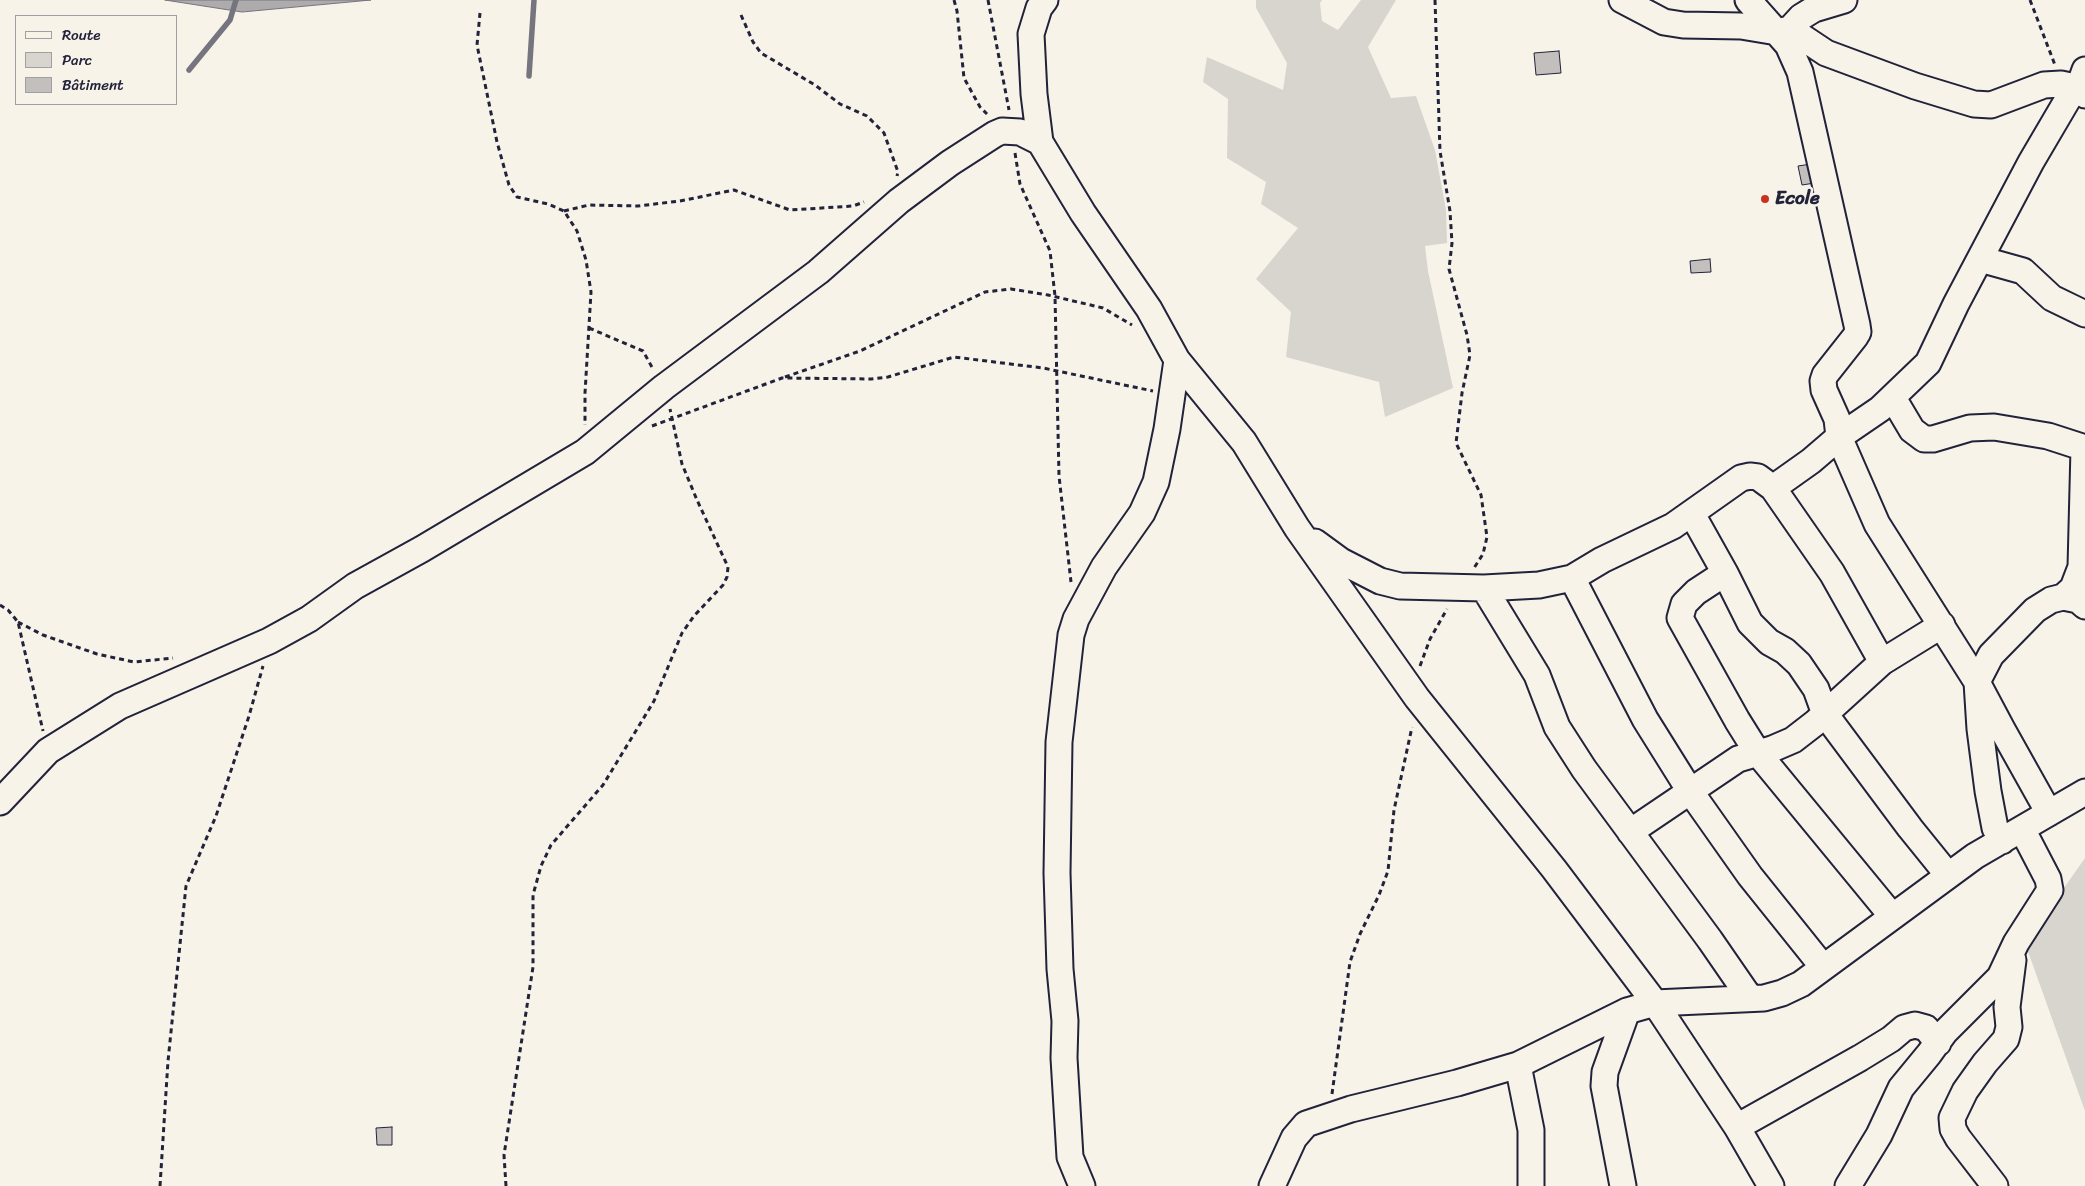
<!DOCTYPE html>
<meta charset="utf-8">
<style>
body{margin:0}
#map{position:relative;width:2085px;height:1186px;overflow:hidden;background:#f7f3e8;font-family:Sriracha,sans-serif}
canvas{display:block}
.legend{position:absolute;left:15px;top:15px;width:162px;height:90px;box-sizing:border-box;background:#f7f3e8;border:1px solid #a29fa3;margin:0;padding:6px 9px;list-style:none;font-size:15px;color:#22223b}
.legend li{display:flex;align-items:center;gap:10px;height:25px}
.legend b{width:25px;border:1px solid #a29fa3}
</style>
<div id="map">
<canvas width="2085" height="1186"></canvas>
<ul class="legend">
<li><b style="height:6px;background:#f7f3e8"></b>Route</li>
<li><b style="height:14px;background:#d8d5cf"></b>Parc</li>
<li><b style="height:14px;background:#c2bfbd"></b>Bâtiment</li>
</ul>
</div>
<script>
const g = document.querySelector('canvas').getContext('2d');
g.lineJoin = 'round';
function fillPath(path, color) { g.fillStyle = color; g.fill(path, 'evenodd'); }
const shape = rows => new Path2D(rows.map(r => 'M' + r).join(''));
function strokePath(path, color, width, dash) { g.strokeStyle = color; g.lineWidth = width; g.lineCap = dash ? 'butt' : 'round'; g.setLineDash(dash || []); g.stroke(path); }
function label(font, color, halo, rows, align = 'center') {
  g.font = font + ' Sriracha,sans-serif'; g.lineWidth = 5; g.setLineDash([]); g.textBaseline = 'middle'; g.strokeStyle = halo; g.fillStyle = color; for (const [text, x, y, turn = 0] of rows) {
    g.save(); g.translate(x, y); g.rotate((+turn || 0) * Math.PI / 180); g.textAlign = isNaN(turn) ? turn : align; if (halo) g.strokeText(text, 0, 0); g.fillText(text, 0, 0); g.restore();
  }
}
const green = shape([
 [1256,0,1322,0,1320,3,1322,21,1338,30,1361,0,1396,0,1368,47,1391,98,1416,96,1435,150,1446,210,1447,243,1425,246,1428,271,1453,388,1385,417,1379,382,1286,357,1291,312,1256,279,1298,228,1261,204,1266,182,1227,158,1228,99,1203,82,1207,57,1283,90,1287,63,1256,8],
 [2085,858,2085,1111,2025,943]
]);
const water = shape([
 [165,0,371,0,242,12,165,0]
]);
const stream = shape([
 [189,70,230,20,236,0],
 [529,76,534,0]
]);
const building = shape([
 [1559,51,1561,73,1536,75,1534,53,1559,51],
 [1818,163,1821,182,1802,185,1798,166,1818,163],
 [1710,259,1711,272,1691,273,1690,261,1710,259],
 [392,1127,392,1145,377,1145,376,1128,392,1127]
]);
const path = shape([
 [954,0,957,11,964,78,980,107,987,114],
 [988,0,1009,110],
 [1435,0,1440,151,1450,211,1452,243,1449,269,1467,335,1470,355,1462,393,1456,443,1481,495,1487,537,1483,554,1474,568],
 [2030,0,2055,65],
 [480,13,477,45,497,142,509,185,517,197,548,204,564,211,577,231,586,260,591,292,585,393,585,425],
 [741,15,753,42,761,53,815,85,840,104,867,116,884,133,898,172,897,176],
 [1015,153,1020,184,1050,251,1055,296,1059,476,1071,582],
 [564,211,589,205,638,206,680,201,734,190,790,210,853,206,864,202],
 [589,328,643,351,653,369],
 [785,377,860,351,985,292,1011,289,1048,295,1103,308,1132,325],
 [652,426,782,378,871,379,888,377,954,357,1043,368,1153,391],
 [0,605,8,610,18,622,43,731],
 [18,622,43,635,97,654,134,662,173,658],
 [1420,666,1430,639,1447,609],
 [1332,1094,1350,962,1360,934,1379,895,1388,871,1394,810,1412,727],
 [160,1186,168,1061,186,886,216,816,249,716,263,666],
 [506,1186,504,1155,533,967,533,895,541,866,551,845,603,785,654,701,682,633,694,616,723,585,727,577,728,567,697,500,682,464,670,409]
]);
const minor = shape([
 [1622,0,1664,22,1683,25,1741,26,1777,32,1790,29,1826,53,1915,86,1974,104,1991,105,2044,85,2061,84,2075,87,2085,95],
 [1748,0,1788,45,1800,72,1857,325,1858,332,1855,337,1825,375,1823,381,1824,390,1837,419,1839,437,1877,524,1977,682,2002,729,2049,813],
 [1790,29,1801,17,1814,9,1844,0],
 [1040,142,1034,94,1031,34,1039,8,1045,0],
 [1980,259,2023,271,2052,298,2085,314],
 [1893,398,1912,430,1924,439,1933,439,1970,428,1994,427,2048,436,2085,448],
 [1773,488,1832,573,1882,662],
 [1692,514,1725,573,1750,623,1769,642,1785,651,1799,664,1816,689,1825,714,1910,828,1948,875],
 [1315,542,1341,561,1380,581,1400,586,1484,588,1539,585,1572,578,1602,560,1673,526,1741,478,1750,476,1758,477,1773,488,1811,461,1839,437,1880,409,1928,363,1956,304,2031,162,2075,87,2081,81,2085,70],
 [1725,573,1696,592,1684,604,1680,618,1737,720,1757,752,1892,916],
 [1572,578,1645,719,1690,791,1750,876,1823,967],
 [1484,588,1537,675,1557,727,1584,769,1710,940,1750,998],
 [2063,597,2073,588,2081,567,2084,448],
 [0,802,48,751,120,706,269,641,309,619,355,586,422,549,585,452,664,387,818,272,899,201,950,163,995,134,1002,131,1020,132,1040,142,1083,213,1149,309,1177,360,1244,442,1297,528,1417,698,1554,869,1655,1003,1737,1127,1771,1186],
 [1630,832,1738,759,1772,749,1793,740,1815,723,1882,662,1942,625],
 [2002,841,1995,828,1988,791,1980,729,1977,682,1991,655,2035,610,2051,600,2063,597,2078,600,2085,606],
 [1518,1065,1531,1130,1531,1186],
 [1737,1127,1860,1058,1891,1039,1904,1028,1915,1025,1926,1028,1938,1043],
 [1082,1186,1070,1157,1064,1058,1065,1021,1060,969,1057,873,1059,742,1071,635,1076,619,1104,567,1142,513,1156,482,1167,429,1177,360],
 [1272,1186,1294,1138,1306,1124,1351,1109,1457,1083,1518,1065,1627,1011,1655,1003,1764,998,1782,993,1801,984,1975,856,2085,792],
 [1623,1186,1604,1086,1605,1072,1627,1011],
 [1848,1186,1879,1135,1901,1088,1929,1054,1945,1032,2000,977,2016,943,2050,890,2048,879,2022,829],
 [1995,1186,1958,1138,1953,1129,1952,1118,1965,1091,1985,1063,2006,1039,2009,1027,2007,1007,2013,960]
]);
const markers = [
 [1765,199,5,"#c8321e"]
];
const poiNames = [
 ["Ecole",1775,199]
];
fillPath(green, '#d8d5cf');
fillPath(water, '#aeabad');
strokePath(water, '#76747f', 1);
strokePath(stream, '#76747f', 5.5);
fillPath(building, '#c2bfbd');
strokePath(building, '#22223b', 1);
strokePath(minor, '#22223b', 29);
strokePath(path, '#22223b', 3, [5, 4]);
strokePath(minor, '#f7f3e8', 25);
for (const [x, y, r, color] of markers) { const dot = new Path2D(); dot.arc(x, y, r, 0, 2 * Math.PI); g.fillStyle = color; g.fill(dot); strokePath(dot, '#f7f3e8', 2); }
label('bold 19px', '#22223b', '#f7f3e8', poiNames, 'left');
</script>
